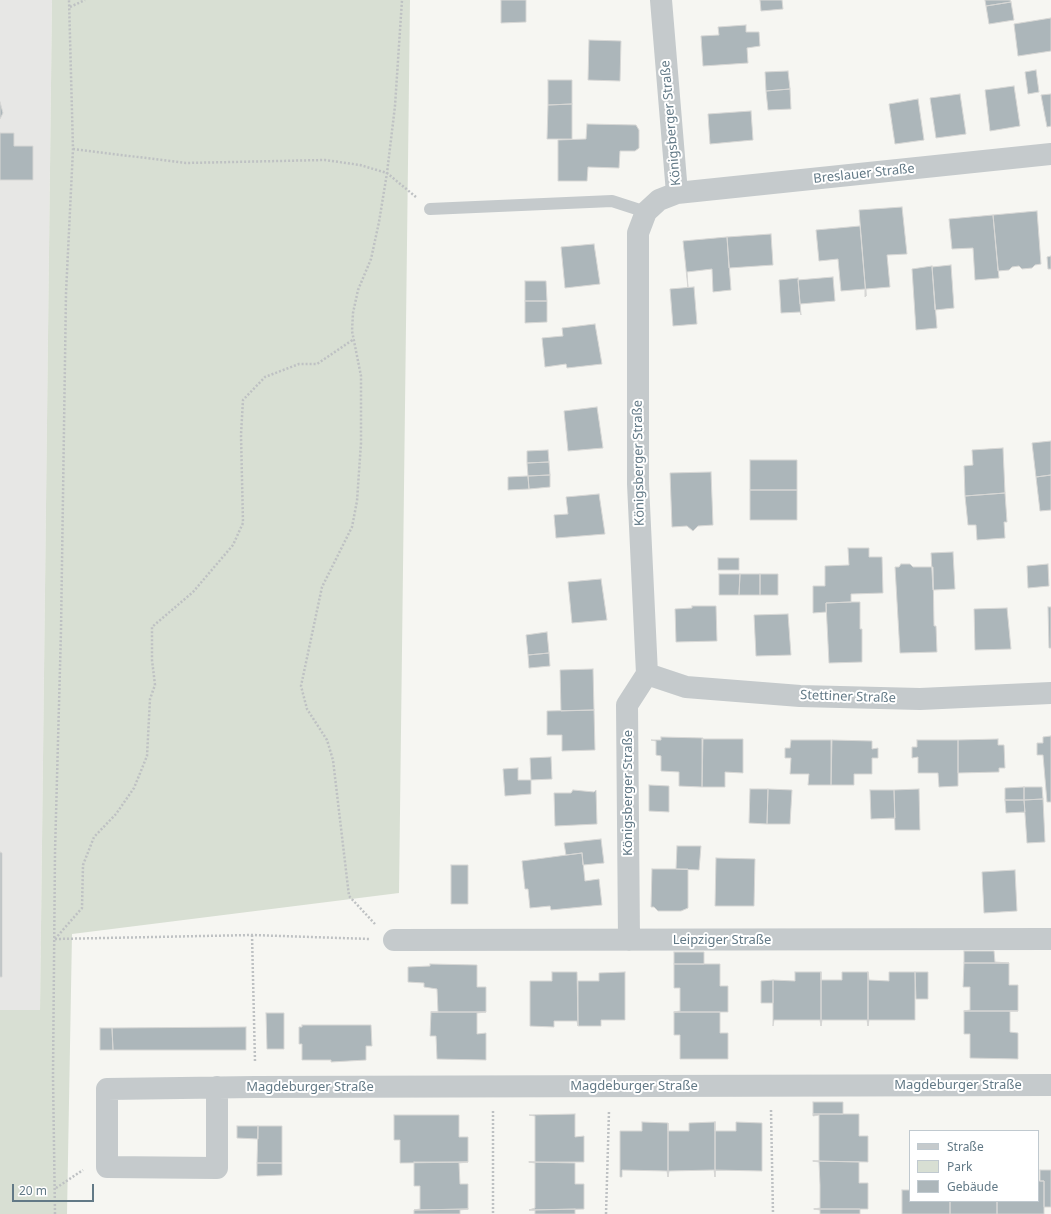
<!DOCTYPE html>
<meta charset="utf-8">
<style>
body{margin:0}
#map{position:relative;width:1051px;height:1214px;overflow:hidden;background:#f6f6f2;font-family:"Noto Sans",sans-serif}
canvas{display:block}
.legend{position:absolute;left:909px;top:1130px;width:130px;height:72px;box-sizing:border-box;background:#fff;border:1px solid #c0c9cf;margin:0;padding:5px 7px;list-style:none;font-size:12px;color:#627986}
.legend li{display:flex;align-items:center;gap:8px;height:20px}
.legend b{width:20px;border:1px solid #c0c9cf}
.scale{position:absolute;left:12px;top:1184px;width:82px;height:18px;box-sizing:border-box;border:2px solid #627986;border-top:0;padding-left:5px;font-size:12px;line-height:14px;white-space:nowrap;color:#627986;-webkit-text-stroke:3px #fff;paint-order:stroke}
</style>
<div id="map">
<canvas width="1051" height="1214"></canvas>
<ul class="legend">
<li><b style="height:5px;background:#c5cacc"></b>Straße</li>
<li><b style="height:11px;background:#d8dfd3"></b>Park</li>
<li><b style="height:11px;background:#acb6ba"></b>Gebäude</li>
</ul>
<div class="scale">20 m</div>
</div>
<script>
const g = document.querySelector('canvas').getContext('2d');
g.lineJoin = 'round';
function fillPath(path, color) { g.fillStyle = color; g.fill(path, 'evenodd'); }
const shape = rows => new Path2D(rows.map(r => 'M' + r).join(''));
function strokePath(path, color, width, dash) { g.strokeStyle = color; g.lineWidth = width; g.lineCap = dash ? 'butt' : 'round'; g.setLineDash(dash || []); g.stroke(path); }
function label(font, color, halo, rows, align = 'center') {
  g.font = font + ' "Noto Sans",sans-serif'; g.lineWidth = 4; g.setLineDash([]); g.textBaseline = 'middle'; g.strokeStyle = halo; g.fillStyle = color; for (const [text, x, y, turn = 0] of rows) {
    g.save(); g.translate(x, y); g.rotate((+turn || 0) * Math.PI / 180); g.textAlign = isNaN(turn) ? turn : align; if (halo) g.strokeText(text, 0, 0); g.fillText(text, 0, 0); g.restore();
  }
}
const built = shape([
 [0,0,52,0,40,1010,0,1010]
]);
const green = shape([
 [52,0,410,0,399,893,72,934,67,1214,0,1214,0,1010,40,1010]
]);
const building = shape([
 [501,0,526,0,526,22,501,23,501,0],
 [760,0,782,0,783,9,761,11,760,0],
 [985,0,1010,0,1011,2,986,6,985,0],
 [1011,2,1014,20,989,24,986,6,1011,2],
 [1051,18,1051,51,1018,56,1014,24,1051,18],
 [746,25,746,32,759,32,760,46,747,48,748,63,703,66,701,36,719,35,718,27,746,25],
 [589,40,621,41,620,81,588,80,589,40],
 [1036,70,1039,92,1028,94,1025,72,1036,70],
 [788,71,790,89,766,91,765,72,788,71],
 [548,80,572,80,572,104,548,105,548,80],
 [1014,86,1020,126,990,131,985,90,1014,86],
 [790,89,791,109,768,110,766,91,790,89],
 [960,94,966,134,936,138,930,98,960,94],
 [1051,94,1051,126,1047,127,1041,95,1051,94],
 [918,99,924,140,895,144,889,104,918,99],
 [0,102,3,113,0,119,0,102],
 [572,104,572,139,547,139,548,105,572,104],
 [751,111,753,140,710,144,708,114,751,111],
 [587,124,636,125,639,130,639,148,635,151,620,151,619,168,588,167,587,181,558,181,558,140,586,139,587,124],
 [0,133,14,133,14,146,33,146,33,180,0,180,0,133],
 [902,207,907,254,887,255,890,287,866,289,866,296,859,210,902,207],
 [1037,211,1041,264,1035,265,1032,268,1022,269,1019,266,1012,267,1009,270,998,271,993,215,1037,211],
 [993,215,999,278,975,280,973,248,952,249,949,219,993,215],
 [860,226,866,296,865,297,865,289,841,291,838,259,819,261,816,230,860,226],
 [771,234,773,265,729,268,727,237,771,234],
 [727,237,731,290,713,292,712,269,687,272,688,288,683,241,727,237],
 [594,244,600,284,565,288,561,247,594,244],
 [1051,256,1051,269,1048,269,1047,257,1051,256],
 [951,265,954,308,935,310,932,267,951,265],
 [932,266,937,328,916,330,912,269,932,266],
 [833,277,835,301,800,304,798,280,833,277],
 [798,278,801,315,800,312,781,313,779,280,798,278],
 [525,281,546,281,547,301,525,301,525,281],
 [694,287,697,324,673,326,670,289,694,287],
 [525,301,547,301,547,322,525,323,525,301],
 [595,324,602,364,567,368,566,364,545,367,542,338,563,336,562,328,595,324],
 [597,407,603,448,568,451,564,411,597,407],
 [1051,441,1051,475,1036,477,1032,443,1051,441],
 [1003,448,1005,493,965,496,964,466,973,465,972,450,1003,448],
 [548,450,549,462,527,463,527,451,548,450],
 [750,460,797,460,797,490,750,490,750,460],
 [549,462,550,475,528,476,527,463,549,462],
 [711,472,713,525,698,526,693,531,687,526,672,527,670,473,711,472],
 [550,475,550,487,529,489,528,476,550,475],
 [1051,475,1051,510,1040,511,1036,477,1051,475],
 [528,476,529,489,508,490,508,477,528,476],
 [750,490,797,490,797,520,750,520,750,490],
 [1005,493,1007,522,1004,522,1005,538,977,540,976,525,968,525,965,496,1005,493],
 [599,494,605,534,556,538,554,515,568,514,566,497,599,494],
 [848,548,869,548,869,557,882,557,883,593,851,594,851,602,826,603,826,612,813,613,813,586,825,586,825,566,849,565,848,548],
 [953,552,955,589,933,590,931,553,953,552],
 [718,558,739,558,739,570,718,570,718,558],
 [901,564,910,564,913,567,933,567,934,626,936,626,937,652,900,653,895,567,899,567,901,564],
 [1048,564,1049,586,1028,588,1027,566,1048,564],
 [719,574,740,574,739,595,719,595,719,574],
 [740,574,760,574,760,595,739,595,740,574],
 [760,574,778,574,778,595,760,595,760,574],
 [601,579,607,620,572,623,568,582,601,579],
 [851,602,860,602,860,629,862,629,862,662,829,663,826,603,851,602],
 [692,606,716,606,717,641,676,642,675,609,692,608,692,606],
 [1048,607,1051,607,1051,648,1049,648,1048,607],
 [1007,608,1011,649,975,650,974,609,1007,608],
 [788,614,791,655,756,656,754,615,788,614],
 [547,632,549,653,528,655,526,635,547,632],
 [549,653,550,666,529,668,528,655,549,653],
 [593,669,594,710,561,711,560,670,593,669],
 [594,710,595,750,562,751,562,735,547,735,547,711,594,710],
 [1051,736,1051,802,1047,802,1043,755,1037,755,1037,743,1043,743,1043,737,1051,736],
 [661,737,703,738,702,787,679,786,679,772,661,771,661,756,656,755,656,741,651,740,661,740,661,737],
 [702,739,743,739,743,773,725,772,725,787,702,787,702,739],
 [998,739,998,745,1004,745,1005,768,999,768,999,772,958,773,958,740,998,739],
 [791,740,831,740,831,785,808,785,809,774,790,774,791,758,785,758,785,748,790,748,791,740],
 [832,740,872,741,872,749,878,748,878,758,872,758,872,774,854,774,854,785,831,785,832,740],
 [917,740,958,740,958,786,939,787,938,773,918,773,918,757,912,758,912,747,917,747,917,740],
 [551,757,552,779,531,780,530,758,551,757],
 [518,768,518,780,531,780,531,794,505,796,503,769,518,768],
 [649,785,669,786,669,812,649,811,649,785],
 [1024,787,1024,800,1005,800,1005,788,1024,787],
 [1024,787,1042,787,1043,799,1024,800,1024,787],
 [750,789,768,789,767,824,749,823,750,789],
 [768,789,792,790,790,824,767,824,768,789],
 [919,789,920,830,895,830,894,790,919,789],
 [573,790,594,792,596,790,597,824,555,826,554,793,571,793,573,790],
 [870,790,894,790,895,818,871,819,870,790],
 [1043,799,1045,842,1027,843,1024,800,1043,799],
 [1005,800,1024,800,1025,812,1006,813,1005,800],
 [601,839,604,863,583,865,582,853,566,855,564,843,601,839],
 [677,846,701,846,699,870,676,869,677,846],
 [0,852,2,853,2,977,0,977,0,852],
 [582,853,585,881,599,879,602,905,551,910,550,906,530,908,528,889,525,889,522,861,582,853],
 [716,858,755,859,754,906,715,906,716,858],
 [451,865,468,865,468,904,451,904,451,865],
 [652,869,688,869,688,908,681,911,658,911,654,907,651,907,652,869],
 [1015,870,1017,911,984,913,982,872,1015,870],
 [964,951,994,951,995,962,1009,963,964,963,964,951],
 [674,952,704,952,704,964,674,964,674,952],
 [964,963,1009,963,1009,985,1018,985,1018,1011,964,1011,970,1010,970,987,963,987,964,963],
 [430,964,477,965,477,987,486,987,486,1012,431,1012,438,1012,437,989,424,987,424,983,408,982,408,967,430,966,430,964],
 [674,964,720,964,720,986,728,986,728,1012,674,1012,680,1011,680,988,674,988,674,964],
 [552,972,577,972,578,1026,577,1021,554,1021,554,1027,530,1026,530,981,552,981,552,972],
 [625,972,625,1020,601,1020,601,1026,578,1026,578,981,599,981,599,973,625,972],
 [795,972,821,972,821,1026,820,1020,774,1020,773,1026,773,980,795,981,795,972],
 [821,972,821,980,842,980,842,972,868,972,868,1026,867,1020,822,1020,821,1026,821,972],
 [868,972,869,980,889,981,889,972,915,972,915,1020,869,1020,868,1026,868,972],
 [915,972,928,972,928,999,916,999,915,972],
 [773,980,773,1003,761,1003,761,981,773,980],
 [964,1011,1018,1011,1010,1011,1010,1032,1018,1033,1018,1059,970,1058,970,1034,964,1034,964,1011],
 [431,1012,486,1012,477,1013,477,1034,486,1033,486,1060,437,1059,436,1036,430,1036,431,1012],
 [674,1012,720,1012,720,1033,728,1033,728,1059,680,1059,680,1035,674,1035,674,1012],
 [266,1013,284,1013,284,1049,267,1049,266,1013],
 [302,1025,371,1025,372,1046,366,1046,366,1060,331,1062,331,1060,302,1060,302,1044,299,1044,299,1027,302,1027,302,1025],
 [246,1027,246,1050,113,1050,112,1028,246,1027],
 [100,1028,112,1028,113,1050,100,1050,100,1028],
 [813,1102,843,1102,843,1114,813,1114,813,1102],
 [575,1114,575,1137,584,1136,584,1162,529,1162,535,1162,535,1116,529,1115,575,1114],
 [813,1114,859,1114,859,1136,868,1136,868,1162,813,1161,819,1161,819,1115,813,1116,813,1114],
 [394,1115,459,1115,459,1137,468,1137,468,1162,400,1163,400,1140,394,1140,394,1115],
 [642,1122,668,1123,668,1177,667,1171,622,1170,622,1177,620,1177,620,1131,642,1131,642,1122],
 [715,1122,715,1177,714,1170,669,1171,668,1177,668,1123,668,1131,689,1131,689,1123,715,1122],
 [715,1122,715,1131,736,1131,736,1122,762,1123,762,1171,715,1170,715,1177,715,1122],
 [237,1126,258,1126,258,1139,237,1138,237,1126],
 [258,1126,282,1126,282,1163,257,1163,258,1126],
 [813,1161,859,1162,859,1183,868,1183,868,1209,814,1209,820,1208,820,1185,819,1162,813,1161],
 [414,1162,468,1162,459,1163,460,1184,468,1184,468,1209,414,1210,420,1209,420,1186,414,1186,414,1162],
 [529,1162,575,1163,575,1184,584,1184,584,1209,529,1210,535,1208,535,1163,529,1162],
 [257,1163,282,1163,282,1175,257,1176,257,1163],
 [1040,1170,1051,1170,1051,1207,1044,1207,1044,1181,1040,1181,1040,1170],
 [1038,1181,1044,1181,1044,1214,997,1214,997,1201,1038,1201,1038,1181],
 [902,1190,910,1190,910,1201,950,1201,950,1214,902,1214,902,1190],
 [950,1201,997,1201,997,1214,950,1214,950,1201],
 [468,1209,460,1210,460,1214,414,1214,414,1210,468,1209],
 [575,1209,575,1214,535,1214,535,1210,529,1210,575,1209],
 [814,1209,860,1209,860,1214,820,1214,820,1210,814,1209]
]);
const path = shape([
 [70,7,85,0],
 [73,149,186,163,325,160,360,165,387,173,416,197],
 [375,924,349,896,333,760,327,740,307,709,301,686,322,587,352,527,357,501,361,443,361,376,352,331,353,313,358,290,371,259,379,222,387,173,395,106,402,0],
 [252,935,255,1062],
 [55,939,82,908,83,865,94,837,116,814,134,788,147,756,150,699,155,685,152,660,152,627,193,592,233,545,243,523,241,435,243,400,265,377,299,364,317,364,354,339],
 [55,939,252,935,370,939],
 [771,1110,773,1214],
 [493,1111,493,1214],
 [56,1188,83,1170],
 [55,1214,53,1076,55,852,61,631,66,293,73,149,69,0],
 [606,1214,609,1111]
]);
const lane = shape([
 [430,209,612,201,646,212]
]);
const street = shape([
 [661,0,677,193],
 [647,674,686,687,800,696,920,699,1051,693],
 [394,940,1051,939],
 [629,940,627,705,647,674,638,484,638,233,646,212,659,200,677,193,1051,154],
 [217,1087,217,1168,107,1167,107,1089,255,1087,1051,1085]
]);
const streetNames = [
 ["Königsberger Straße",671,123,-95],
 ["Breslauer Straße",864,174,-6],
 ["Königsberger Straße",639,463,-91],
 ["Stettiner Straße",848,697,2],
 ["Königsberger Straße",628,793,-90],
 ["Leipziger Straße",722,940],
 ["Magdeburger Straße",958,1085],
 ["Magdeburger Straße",634,1086],
 ["Magdeburger Straße",310,1087]
];
fillPath(built, '#e7e7e5');
fillPath(green, '#d8dfd3');
fillPath(building, '#acb6ba');
strokePath(building, '#d7d7d5', 1);
strokePath(path, '#bec1c3', 2.5, [2, 2]);
strokePath(lane, '#c5cacc', 12);
strokePath(street, '#c5cacc', 22);
label('13px', '#627986', '#fff', streetNames);
</script>
